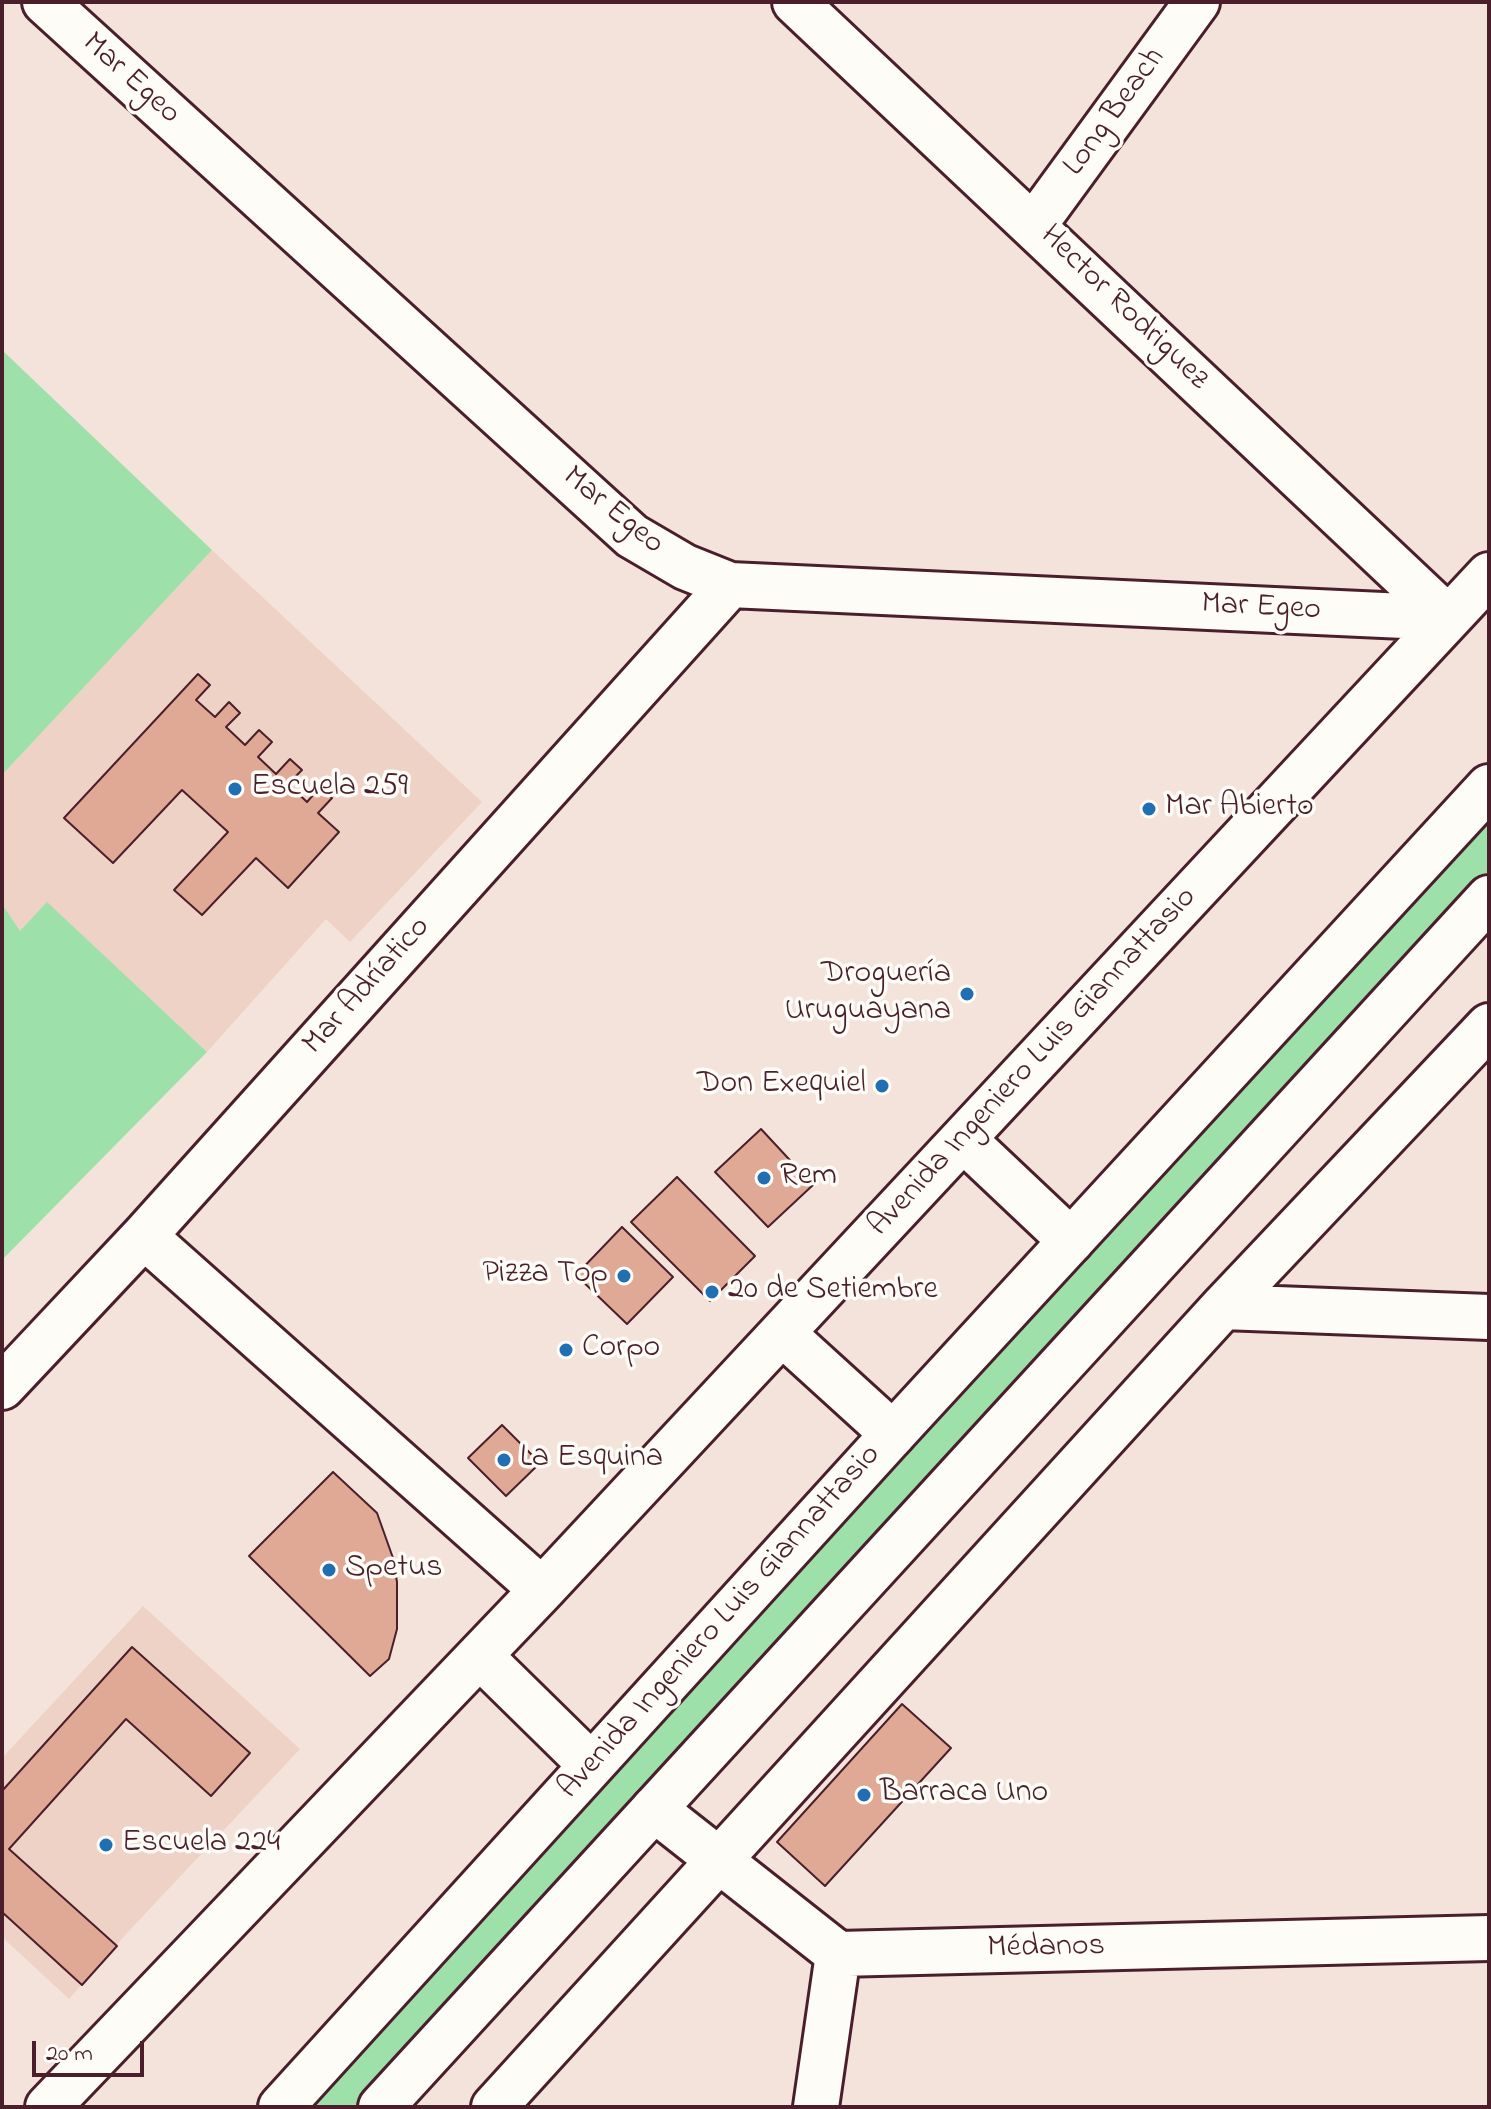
<!DOCTYPE html>
<meta charset="utf-8">
<style>
body{margin:0}
#map{position:relative;width:1491px;height:2109px;overflow:hidden;background:#f4e3da;font-family:"Indie Flower",sans-serif}
canvas{display:block}
.frame{position:absolute;inset:0;border:4px solid #4a1f2b;pointer-events:none}
.scale{position:absolute;left:32px;top:2041px;width:112px;height:36px;box-sizing:border-box;border:4px solid #4a1f2b;border-top:0;padding-left:10px;font-size:24px;line-height:28px;white-space:nowrap;color:#4a1f2b;-webkit-text-stroke:6px #fdfcf7;paint-order:stroke}
</style>
<div id="map">
<canvas width="1491" height="2109"></canvas>
<div class="frame"></div>
<div class="scale">20 m</div>
</div>
<script>
const g = document.querySelector('canvas').getContext('2d');
g.lineJoin = 'round';
function fillPath(path, color) { g.fillStyle = color; g.fill(path, 'evenodd'); }
const shape = rows => new Path2D(rows.map(r => 'M' + r).join(''));
function strokePath(path, color, width, dash) { g.strokeStyle = color; g.lineWidth = width; g.lineCap = dash ? 'butt' : 'round'; g.setLineDash(dash || []); g.stroke(path); }
function label(font, color, halo, rows, align = 'center') {
  g.font = font + ' "Indie Flower",sans-serif'; g.lineWidth = 7; g.setLineDash([]); g.textBaseline = 'middle'; g.strokeStyle = halo; g.fillStyle = color; for (const [text, x, y, turn = 0] of rows) {
    g.save(); g.translate(x, y); g.rotate((+turn || 0) * Math.PI / 180); g.textAlign = isNaN(turn) ? turn : align; if (halo) g.strokeText(text, 0, 0); g.fillText(text, 0, 0); g.restore();
  }
}
const built = shape([
 [212,550,482,802,350,942,326,919,207,1052,47,903,20,932,2,904,2,775],
 [143,1606,300,1749,128,1932,69,1999,2,1937,2,1758]
]);
const green = shape([
 [2,350,212,550,2,775],
 [1489,817,1489,870,833,1586,354,2107,306,2107],
 [47,902,207,1052,2,1260,2,904,20,931]
]);
const building = shape([
 [198,674,210,685,196,700,215,717,229,702,240,713,226,727,245,745,259,730,272,742,258,757,276,774,290,759,302,770,288,784,307,802,320,787,332,798,318,813,339,832,288,888,256,858,202,915,174,890,228,832,182,790,113,863,64,818,198,674],
 [761,1129,813,1185,768,1227,715,1172,761,1129],
 [677,1177,755,1256,710,1301,631,1222,677,1177],
 [622,1227,673,1277,627,1324,576,1275,622,1227],
 [502,1425,540,1463,506,1496,468,1458,502,1425],
 [333,1472,377,1513,393,1558,397,1582,397,1629,389,1659,370,1676,249,1556,333,1472],
 [132,1647,250,1753,211,1796,126,1719,9,1849,117,1946,82,1985,2,1912,2,1791,132,1647],
 [902,1704,951,1748,825,1886,777,1842,902,1704]
]);
const minor = shape([
 [45,2,632,536,685,567,730,585,1448,618],
 [795,2,1448,618],
 [1034,225,1197,2],
 [963,1139,1071,1241],
 [144,1236,542,1590],
 [1223,1307,1489,1317],
 [782,1333,893,1434],
 [2,1387,144,1236,730,585],
 [480,1656,591,1765],
 [654,1809,838,1954,1489,1938],
 [48,2107,542,1590,1489,575],
 [494,2107,1223,1307,1489,1026],
 [816,2107,838,1954]
]);
const major = shape([
 [281,2107,893,1434,1489,787],
 [381,2107,1489,898]
]);
const markers = [
 [235,789,8,"#1f6fb2"],
 [1149,809,8,"#1f6fb2"],
 [967,994,8,"#1f6fb2"],
 [882,1086,8,"#1f6fb2"],
 [764,1178,8,"#1f6fb2"],
 [624,1276,8,"#1f6fb2"],
 [712,1292,8,"#1f6fb2"],
 [566,1350,8,"#1f6fb2"],
 [504,1460,8,"#1f6fb2"],
 [329,1570,8,"#1f6fb2"],
 [864,1795,8,"#1f6fb2"],
 [106,1845,8,"#1f6fb2"]
];
const streetNames = [
 ["Mar Egeo",130,80,42],
 ["Long Beach",1116,113,-54],
 ["Hector Rodriguez",1123,309,44],
 ["Mar Egeo",612,512,39],
 ["Mar Egeo",1261,609,3],
 ["Mar Adríatico",368,987,-48],
 ["Avenida Ingeniero Luis Giannattasio",1034,1063,-47],
 ["Avenida Ingeniero Luis Giannattasio",721,1623,-48],
 ["Médanos",1046,1949,-1]
];
const poiNames = [
 ["Escuela 259",251,789],
 ["Mar Abierto",1165,809],
 ["Droguería",951,976,"right"],
 ["Uruguayana",951,1013,"right"],
 ["Don Exequiel",866,1086,"right"],
 ["Rem",780,1178],
 ["Pizza Top",608,1276,"right"],
 ["20 de Setiembre",728,1292],
 ["Corpo",582,1350],
 ["La Esquina",520,1460],
 ["Spetus",345,1570],
 ["Barraca Uno",880,1795],
 ["Escuela 224",122,1845]
];
fillPath(built, '#eed2c5');
fillPath(green, '#9ee0aa');
fillPath(building, '#dfa995');
strokePath(building, '#4a1f2b', 2);
strokePath(minor, '#4a1f2b', 50);
strokePath(major, '#4a1f2b', 50);
strokePath(minor, '#fdfcf7', 44);
strokePath(major, '#fdfcf7', 44);
for (const [x, y, r, color] of markers) { const dot = new Path2D(); dot.arc(x, y, r, 0, 2 * Math.PI); g.fillStyle = color; g.fill(dot); strokePath(dot, '#fdfcf7', 3); }
label('32px', '#4a1f2b', '#fdfcf7', streetNames);
label('32px', '#4a1f2b', '#fdfcf7', poiNames, 'left');
</script>
